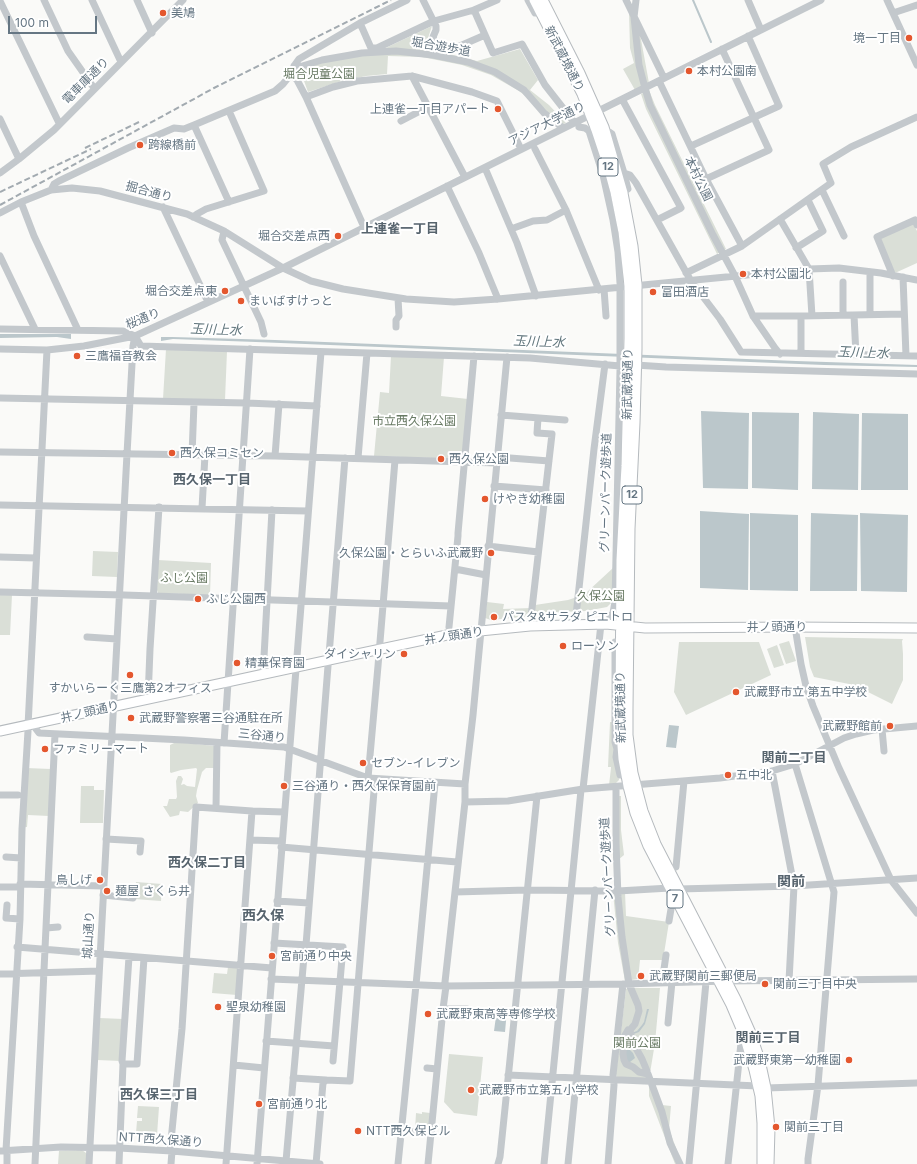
<!DOCTYPE html>
<meta charset="utf-8">
<style>
body{margin:0}
#map{position:relative;width:917px;height:1164px;overflow:hidden;background:#fafaf8;font-family:Inter,sans-serif}
canvas{display:block}
.scale{position:absolute;left:8px;top:16px;width:89px;height:18px;box-sizing:border-box;border:2px solid #657683;border-top:0;padding-left:5px;font-size:12px;line-height:14px;white-space:nowrap;color:#657683;-webkit-text-stroke:3px #fff;paint-order:stroke}
</style>
<div id="map">
<canvas width="917" height="1164"></canvas>
<div class="scale">100 m</div>
</div>
<script>
const g = document.querySelector('canvas').getContext('2d');
g.lineJoin = 'round';
function fillPath(path, color) { g.fillStyle = color; g.fill(path, 'evenodd'); }
const shape = rows => new Path2D(rows.map(r => 'M' + r).join(''));
function strokePath(path, color, width, dash) { g.strokeStyle = color; g.lineWidth = width; g.lineCap = dash ? 'butt' : 'round'; g.setLineDash(dash || []); g.stroke(path); }
function label(font, color, halo, rows, align = 'center') {
  g.font = font + ' Inter,"Noto Sans JP",sans-serif'; g.lineWidth = 4; g.setLineDash([]); g.textBaseline = 'middle'; g.strokeStyle = halo; g.fillStyle = color; for (const [text, x, y, turn = 0] of rows) {
    g.save(); g.translate(x, y); g.rotate((+turn || 0) * Math.PI / 180); g.textAlign = isNaN(turn) ? turn : align; if (halo) g.strokeText(text, 0, 0); g.fillText(text, 0, 0); g.restore();
  }
}
const green = shape([
 [629,12,640,34,649,83,635,90,623,69,634,63,630,48],
 [432,26,428,38,434,50,477,61,520,49,538,80,530,90,549,105,566,123,557,127,532,101,519,91,491,75,462,65,422,57,388,56,387,74,366,76,339,82,308,92,299,67,377,52],
 [649,90,655,105,726,249,717,254,646,109,641,94],
 [912,224,914,225,917,231,917,263,895,273,880,238],
 [166,349,227,351,225,400,163,399],
 [391,356,444,357,441,396,468,399,462,458,460,459,374,456,380,392,389,393],
 [93,551,118,552,117,577,92,576],
 [158,560,211,563,210,595,158,593,157,590],
 [613,568,613,601,607,607,586,611,561,612,542,615,491,620,485,618,487,602,504,604,503,609,531,608,535,605,568,600,580,596,587,592],
 [0,595,12,595,10,635,0,635],
 [805,637,903,639,902,641,903,654,903,680,892,704,854,685,814,677,810,667],
 [789,641,796,661,786,664,779,644],
 [679,642,759,642,771,675,686,715,674,692],
 [777,645,784,665,774,668,767,649],
 [610,722,614,722,619,780,615,784,609,785,611,768,611,767,608,767],
 [176,742,215,746,214,768,206,768,202,772,197,790,196,796,198,803,188,812,180,811,179,815,170,817,163,806,167,806,169,799,176,799,177,797,176,781,178,776,181,776,183,779,181,785,184,784,187,786,195,787,197,769,196,768,181,770,171,773,170,772,170,745],
 [26,768,51,769,49,816,28,815,27,827,23,827],
 [81,786,94,786,94,790,104,790,103,823,80,823],
 [614,796,621,796,621,830,624,855,618,860],
 [136,882,162,884,161,901,134,899],
 [625,892,626,916,669,922,663,960,640,960,638,979,625,981,618,943,613,893],
 [228,967,238,967,237,995,212,993,214,973,227,974],
 [628,988,660,988,655,1043,649,1079,617,1077,616,1074,626,989],
 [99,1018,124,1019,121,1061,97,1060],
 [449,1054,483,1057,477,1116,454,1113,444,1102],
 [649,1084,662,1105,671,1106,669,1129,682,1164,675,1164,649,1096],
 [138,1106,159,1107,157,1135,136,1133,137,1121,142,1121,142,1118,137,1118],
 [422,1112,430,1113,429,1130,415,1130,416,1113,422,1114],
 [82,1150,86,1153,86,1164,58,1164,59,1151]
]);
const water = shape([
 [0,334,71,334,71,339,57,337,0,338],
 [161,337,172,337,275,340,796,361,917,365,917,367,824,365,256,342,173,339,161,341],
 [701,411,749,413,748,489,703,488],
 [752,412,799,413,798,490,752,488],
 [813,412,859,414,858,490,812,489],
 [862,413,908,414,908,490,861,490],
 [700,511,749,514,748,590,700,588],
 [750,513,798,515,798,591,750,590],
 [811,513,858,515,857,591,810,591],
 [860,513,908,515,907,592,861,591],
 [669,725,679,726,676,748,666,747],
 [497,1009,507,1010,505,1032,494,1031],
 [647,1009,649,1009,645,1024,639,1032,628,1036,628,1048,633,1053,635,1058,630,1062,627,1062,624,1049,626,1035,637,1031,642,1025,644,1022]
]);
const stream = shape([
 [693,0,711,42]
]);
const minor = shape([
 [44,0,68,51,94,88],
 [92,0,121,62],
 [137,0,152,33],
 [423,0,436,26,436,30,433,37,438,50,446,52,485,35],
 [528,0,535,13,541,13],
 [626,0,664,78],
 [636,0,634,17,639,65,645,88,650,105,713,235,735,276,753,316,775,348,780,354],
 [748,0,761,30],
 [887,0,917,65],
 [0,1,59,123],
 [474,10,493,53,522,44,545,85,574,122],
 [893,13,917,5],
 [360,23,371,48,377,48,434,21,474,10,497,0],
 [294,66,299,67,322,60,362,53,396,51,433,55,468,62,495,72,524,90,544,113,563,128],
 [291,74,297,80,306,97,364,227],
 [412,76,465,177],
 [659,81,706,179,742,246],
 [306,97,333,87,357,81,412,76,472,92,497,101,521,149],
 [622,99,681,208,657,220],
 [0,119,19,159],
 [401,121,428,107],
 [194,125,229,202],
 [579,127,585,128,589,131,603,175,613,220,618,252,620,283],
 [606,133,609,132,612,134,624,173,628,189,623,192],
 [691,146,779,106,748,36],
 [535,149,566,210,599,290],
 [485,168,517,243,536,296],
 [0,173,19,159,54,130,183,0],
 [624,173,630,175,636,183,691,281,720,319,741,352,917,356],
 [706,179,769,150,722,49],
 [447,186,479,253,498,299],
 [51,190,54,184,59,181,128,148,174,128,184,129,194,125,275,91,283,84,291,74,294,66,299,59,360,23,407,0],
 [822,190,844,236],
 [21,202,34,236,78,330],
 [163,207,208,302],
 [0,213,21,202,51,190,72,188,100,191,187,214,224,231,283,268,311,281,343,289,406,299,454,302,498,299,809,269,839,268,881,273,917,280],
 [193,217,197,214,206,209,264,191,229,111],
 [780,219,809,269,812,316],
 [511,229,533,221,547,220,566,210],
 [224,231,222,240,261,322,264,334],
 [796,248,823,231,808,200],
 [0,256,35,329],
 [870,272,870,314],
 [686,273,742,246,831,183,823,164,851,147,917,117],
 [893,276,877,237,915,220,917,225],
 [903,277,906,356],
 [843,282,843,315],
 [604,289,606,316],
 [854,315,856,355],
 [753,316,801,316,904,314],
 [396,327,396,320,399,316,398,298],
 [0,329,123,331,135,336,141,346,530,358,620,366,636,365,666,367,917,374],
 [0,349,47,350,84,346,135,336,283,268,821,0],
 [801,353,801,316],
 [620,363,620,292],
 [0,398,247,403,317,406],
 [501,415,565,420],
 [0,452,275,456,497,463],
 [192,455,194,403],
 [275,456,279,404],
 [497,457,549,461],
 [358,458,367,353],
 [494,486,546,490],
 [0,505,308,511],
 [202,508,205,455],
 [488,546,538,552],
 [0,557,36,558],
 [455,569,486,575],
 [0,592,124,595,451,606],
 [610,616,613,613,615,602,620,370],
 [575,625,594,449,605,364],
 [530,626,552,434,537,433,538,418],
 [449,627,458,536,458,533,474,356],
 [793,627,796,633,801,664,806,686,813,706,839,768,891,880,917,913],
 [87,637,117,639],
 [615,642,615,742,617,749,616,757,620,775],
 [329,655,345,458],
 [263,675,272,510],
 [148,699,150,649,159,507],
 [33,725,39,733,184,740,284,747,368,778,465,784],
 [28,726,47,350],
 [882,729,884,751],
 [224,743,250,349],
 [795,764,834,892,818,1085,808,1159,808,1164],
 [772,771,794,886,789,981],
 [368,778,378,666,395,460],
 [583,789,601,624],
 [616,790,616,843,618,897,622,937,629,984,638,1005,639,1011,635,1024,630,1030],
 [0,795,18,795],
 [465,802,508,801,583,789,720,778,772,771,795,764,844,738,856,734,873,730,917,726],
 [216,808,217,743],
 [106,839,141,841,140,852],
 [250,840,282,841],
 [281,847,457,862],
 [6,857,21,858],
 [673,868,676,867,684,781],
 [20,884,103,886],
 [0,887,20,887],
 [679,889,794,886,917,878],
 [455,892,527,890,618,891,670,888],
 [103,895,133,898],
 [277,901,309,903],
 [7,905,6,918,20,919],
 [669,921,672,903],
 [46,928,58,927],
 [274,943,343,947,333,1061],
 [306,945,328,666],
 [17,947,272,968],
 [0,974,99,971],
 [271,979,446,986,623,984,727,981,917,979],
 [662,983,666,955],
 [443,1009,467,1009],
 [668,1023,672,982],
 [628,1030,624,1037,623,1054,624,1060,626,1064,633,1067,639,1072,648,1074,662,1112,670,1143,680,1164],
 [630,1030,632,1041,642,1059,647,1071,647,1073],
 [266,1041,334,1046],
 [123,1064,137,1064,144,958],
 [234,1065,264,1068],
 [427,1068,437,1069],
 [508,1075,758,1086],
 [293,1078,326,1080],
 [766,1088,917,1083],
 [401,1131,431,1133],
 [6,1150,20,919,22,829,28,731],
 [0,1151,61,1147,119,1148,172,1151,320,1164],
 [170,1151,182,1029,196,807,252,811,284,812],
 [286,1161,305,945],
 [7,1164,7,1151],
 [35,1164,55,734],
 [89,1164,127,454,133,346,135,336],
 [119,1164,123,1064,122,1061,129,957],
 [171,1164,172,1151],
 [226,1164,252,811],
 [257,1164,321,352],
 [316,1164,323,1083,326,1080,350,1081,375,779],
 [398,1164,416,985,435,783],
 [428,1164,443,1009,446,986,445,982,465,802,465,784,473,715,507,357],
 [498,1164,500,1157,537,796],
 [544,1164,581,790],
 [568,1164,595,890],
 [608,1164,614,1085,613,1075,623,984],
 [689,1164,706,982],
 [728,1164,741,1043]
]);
const major = shape([
 [534,0,582,94,596,130,608,166,615,192,623,232,626,258,629,286,629,338,626,466,621,560,620,719,623,759,628,786,635,813,648,846,731,1005,745,1038,754,1070,760,1096,762,1123,762,1164],
 [543,0,580,73,604,127,623,193,633,246,637,285,637,349,635,423,630,529,628,709,628,735,633,773,643,811,656,844,736,999,751,1033,760,1060,766,1088,770,1128,769,1164],
 [0,731,329,660,447,635,480,631,530,626,606,624,645,628,793,627,917,628]
]);
const rail = shape([
 [85,148,139,122],
 [0,192,91,149],
 [0,205,214,88,391,0]
]);
const markers = [
 [163,13,4,"#e4572e"],
 [909,38,4,"#e4572e"],
 [689,71,4,"#e4572e"],
 [498,109,4,"#e4572e"],
 [140,145,4,"#e4572e"],
 [338,236,4,"#e4572e"],
 [743,274,4,"#e4572e"],
 [225,291,4,"#e4572e"],
 [653,292,4,"#e4572e"],
 [241,301,4,"#e4572e"],
 [77,356,4,"#e4572e"],
 [172,453,4,"#e4572e"],
 [441,459,4,"#e4572e"],
 [485,499,4,"#e4572e"],
 [491,553,4,"#e4572e"],
 [198,599,4,"#e4572e"],
 [494,617,4,"#e4572e"],
 [563,646,4,"#e4572e"],
 [404,654,4,"#e4572e"],
 [237,663,4,"#e4572e"],
 [130,675,4,"#e4572e"],
 [736,692,4,"#e4572e"],
 [131,718,4,"#e4572e"],
 [890,726,4,"#e4572e"],
 [45,749,4,"#e4572e"],
 [363,763,4,"#e4572e"],
 [728,775,4,"#e4572e"],
 [284,786,4,"#e4572e"],
 [100,880,4,"#e4572e"],
 [107,891,4,"#e4572e"],
 [272,956,4,"#e4572e"],
 [641,976,4,"#e4572e"],
 [765,984,4,"#e4572e"],
 [218,1007,4,"#e4572e"],
 [428,1014,4,"#e4572e"],
 [849,1060,4,"#e4572e"],
 [471,1090,4,"#e4572e"],
 [259,1104,4,"#e4572e"],
 [776,1127,4,"#e4572e"],
 [358,1131,4,"#e4572e"]
];
const shields = [
 [608,167,20],
 [632,495,20],
 [675,899,16]
];
const shieldNames = [
 ["12",608,167],
 ["12",632,495],
 ["7",675,899]
];
const poiNames = [
 ["美鳩",171,13],
 ["境一丁目",901,38,"right"],
 ["本村公園南",697,71],
 ["上連雀一丁目アパート",490,109,"right"],
 ["跨線橋前",148,145],
 ["堀合交差点西",330,236,"right"],
 ["本村公園北",751,274],
 ["堀合交差点東",217,291,"right"],
 ["富田酒店",661,292],
 ["まいばすけっと",249,301],
 ["三鷹福音教会",85,356],
 ["西久保コミセン",180,453],
 ["西久保公園",449,459],
 ["けやき幼稚園",493,499],
 ["久保公園・とらいふ武蔵野",483,553,"right"],
 ["ふじ公園西",206,599],
 ["パスタ&サラダ ピエトロ",502,617],
 ["ローソン",571,646],
 ["ダイシャリン",396,654,"right"],
 ["精華保育園",245,663],
 ["すかいらーく三鷹第2オフィス",130,688,"center"],
 ["武蔵野市立 第五中学校",744,692],
 ["武蔵野警察署三谷通駐在所",139,718],
 ["武蔵野館前",882,726,"right"],
 ["ファミリーマート",53,749],
 ["セブン-イレブン",371,763],
 ["五中北",736,775],
 ["三谷通り・西久保保育園前",292,786],
 ["鳥しげ",92,880,"right"],
 ["麺屋 さくら井",115,891],
 ["宮前通り中央",280,956],
 ["武蔵野関前三郵便局",649,976],
 ["関前三丁目中央",773,984],
 ["聖泉幼稚園",226,1007],
 ["武蔵野東高等専修学校",436,1014],
 ["武蔵野東第一幼稚園",841,1060,"right"],
 ["武蔵野市立第五小学校",479,1090],
 ["宮前通り北",267,1104],
 ["関前三丁目",784,1127],
 ["NTT西久保ビル",366,1131]
];
const streetNames = [
 ["堀合遊歩道",441,47,10],
 ["新武蔵境通り",564,59,63],
 ["電車庫通り",86,81,-45],
 ["アジア大学通り",547,124,-26],
 ["本村公園",698,179,64],
 ["掘合通り",149,192,15],
 ["桜通り",143,319,-22],
 ["新武蔵境通り",628,384,-89],
 ["グリーンパーク遊歩道",606,493,-89],
 ["井ノ頭通り",777,627],
 ["井ノ頭通り",454,636,-9],
 ["新武蔵境通り",621,707,-91],
 ["井ノ頭通り",90,712,-13],
 ["三谷通り",262,736,6],
 ["グリーンパーク遊歩道",608,877,-93],
 ["城山通り",89,935,-87],
 ["NTT西久保通り",161,1140,4]
];
const parkNames = [
 ["堀合児童公園",319,74],
 ["市立西久保公園",414,421],
 ["ふじ公園",184,578],
 ["久保公園",601,596],
 ["関前公園",637,1043]
];
const neighbourhoodNames = [
 ["上連雀一丁目",400,229],
 ["西久保一丁目",212,480],
 ["関前二丁目",794,758],
 ["西久保二丁目",207,863],
 ["関前三丁目",768,1038],
 ["西久保三丁目",159,1095]
];
const waterNames = [
 ["玉川上水",216,330,2],
 ["玉川上水",539,342,2],
 ["玉川上水",863,353,2]
];
const quarterNames = [
 ["関前",791,882],
 ["西久保",263,916]
];
fillPath(green, '#dadfd7');
fillPath(water, '#bbc7cb');
strokePath(stream, '#bbc7cb', 2);
strokePath(major, '#b5babe', 11);
strokePath(minor, '#c3c8cc', 7);
strokePath(major, '#fff', 9);
strokePath(rail, '#a2aab0', 2, [6, 3]);
for (const [x, y, r, color] of markers) { const dot = new Path2D(); dot.arc(x, y, r, 0, 2 * Math.PI); g.fillStyle = color; g.fill(dot); strokePath(dot, '#fff', 1.5); }
for (const [x, y, w] of shields) { const box = new Path2D(); box.roundRect(x - w / 2, y - 9, w, 18, 3); g.fillStyle = '#fff'; g.fill(box); strokePath(box, '#657683', 1); }
label('bold 11px', '#657683', null, shieldNames);
label('12px', '#657683', '#fff', poiNames, 'left');
label('12px', '#657683', '#fff', streetNames);
label('12px', '#687a64', '#fff', parkNames);
label('bold 13px', '#57646e', '#fff', neighbourhoodNames);
label('italic 13px', '#60757c', '#fff', waterNames);
label('bold 14px', '#57646e', '#fff', quarterNames);
</script>
